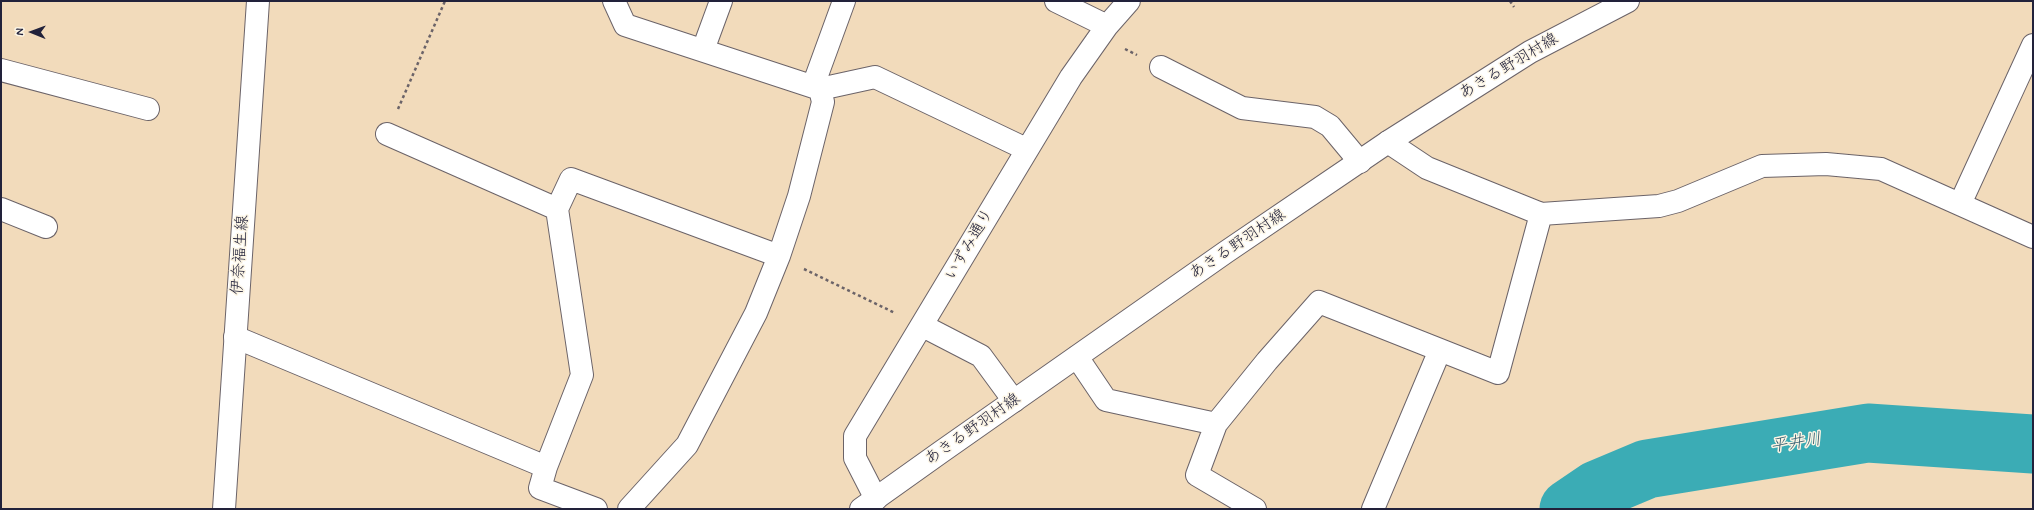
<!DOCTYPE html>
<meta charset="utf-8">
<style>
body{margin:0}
#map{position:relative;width:2034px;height:510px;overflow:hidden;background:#f2dbbb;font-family:Mynerve,sans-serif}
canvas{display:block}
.frame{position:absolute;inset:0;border:2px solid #22223b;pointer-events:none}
.north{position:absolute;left:12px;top:12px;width:40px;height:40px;-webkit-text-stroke:3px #fcf5e5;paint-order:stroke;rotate:271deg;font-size:11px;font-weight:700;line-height:16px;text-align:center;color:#22223b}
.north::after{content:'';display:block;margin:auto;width:14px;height:18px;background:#22223b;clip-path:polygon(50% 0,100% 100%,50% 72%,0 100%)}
</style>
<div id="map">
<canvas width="2034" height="510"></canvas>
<div class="frame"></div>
<div class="north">N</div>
</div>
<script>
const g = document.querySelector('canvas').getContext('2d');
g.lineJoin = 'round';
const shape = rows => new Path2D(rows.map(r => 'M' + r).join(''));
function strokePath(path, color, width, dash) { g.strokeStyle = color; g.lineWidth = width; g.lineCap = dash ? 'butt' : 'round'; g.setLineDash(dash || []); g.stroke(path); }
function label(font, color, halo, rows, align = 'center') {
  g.font = font + ' Mynerve,"Klee One",sans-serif'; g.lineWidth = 3; g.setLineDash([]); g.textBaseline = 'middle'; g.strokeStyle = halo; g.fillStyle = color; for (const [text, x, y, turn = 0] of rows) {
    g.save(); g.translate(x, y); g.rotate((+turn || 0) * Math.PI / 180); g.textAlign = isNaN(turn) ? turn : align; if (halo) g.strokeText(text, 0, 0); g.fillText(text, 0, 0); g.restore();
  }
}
const river = shape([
 [1569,509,1597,490,1647,469,1868,433,2033,444]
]);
const path = shape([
 [1510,1,1514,7],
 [1125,49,1137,55],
 [398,109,445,1],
 [804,269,895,313]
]);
const minor = shape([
 [614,1,625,25,820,89,875,77,1026,149],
 [1056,1,1107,26],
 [703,50,721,1],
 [1161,67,1242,108,1315,117,1330,126,1360,162],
 [1,70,148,109],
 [813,86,844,1],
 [387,134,557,209],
 [1388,142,1427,168,1541,214,1659,206,1678,201,1762,166,1826,164,1881,169,2033,237],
 [1960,204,2033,45],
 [1,209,46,227],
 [923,326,981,356,1014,401],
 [235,337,546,467,582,375,557,209,571,179,779,256],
 [1077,357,1106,400,1216,424,1267,361,1319,302,1498,373,1541,214],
 [1216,424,1197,475,1255,509],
 [546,467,540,488,596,509],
 [876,499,855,458,855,436,1071,77,1107,26,1129,1],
 [629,509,687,445,756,313,779,256,799,196,823,102,820,89],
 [1373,509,1440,350]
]);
const major = shape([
 [224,509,258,1],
 [861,509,941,452,1226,252,1388,142,1530,52,1628,1]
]);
const streetNames = [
 ["あきる野羽村線",1509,67,-31],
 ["いずみ通り",970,245,-60],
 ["あきる野羽村線",1238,245,-34],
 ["伊奈福生線",241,255,-86],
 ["あきる野羽村線",973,430,-35]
];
const waterNames = [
 ["平井川",1796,444,-9]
];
strokePath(river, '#3bacb5', 59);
strokePath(minor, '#6b6368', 24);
strokePath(major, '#6b6368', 24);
strokePath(path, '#6b6368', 2.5, [3, 3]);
strokePath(minor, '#fff', 22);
strokePath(major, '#fff', 22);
label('16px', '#22223b', '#fcf5e5', streetNames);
label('italic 17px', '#2c596c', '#fcf5e5', waterNames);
</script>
